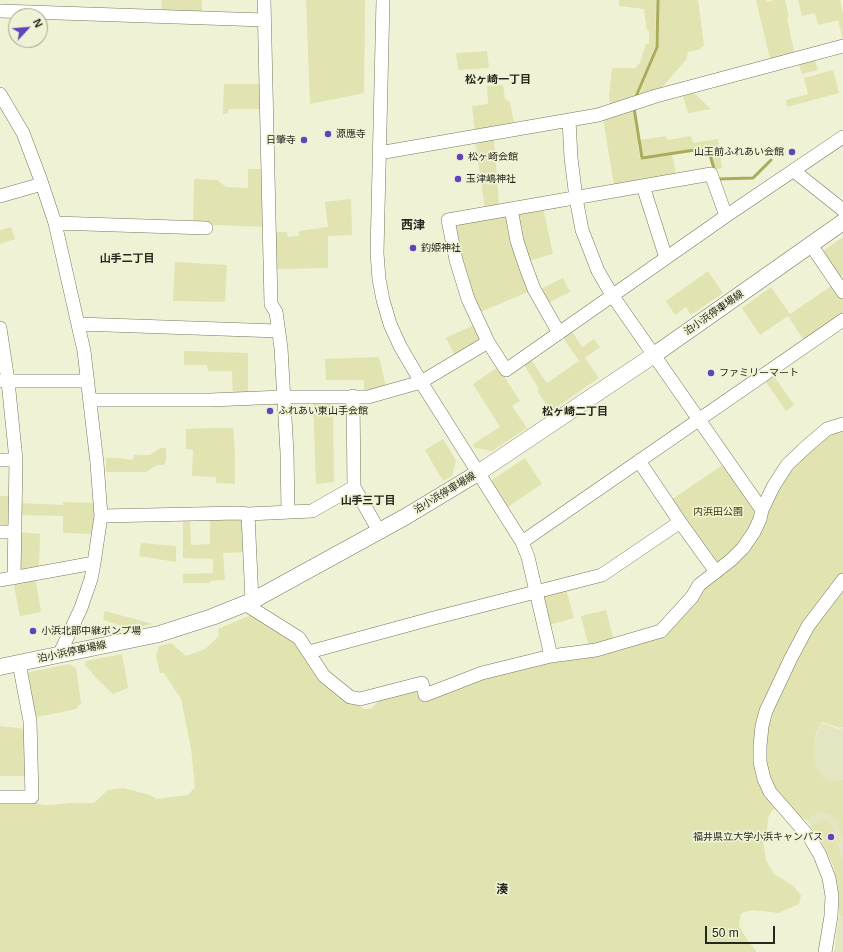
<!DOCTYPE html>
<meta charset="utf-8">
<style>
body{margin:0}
#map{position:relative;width:843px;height:952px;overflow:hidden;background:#f0f2d6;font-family:Arial,sans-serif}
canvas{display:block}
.north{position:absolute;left:8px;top:8px;width:40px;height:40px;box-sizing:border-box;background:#f0f2d6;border:1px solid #a0a18c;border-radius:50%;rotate:64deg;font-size:11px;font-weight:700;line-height:16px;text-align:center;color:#27271d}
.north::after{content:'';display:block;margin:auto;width:14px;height:18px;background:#6243bb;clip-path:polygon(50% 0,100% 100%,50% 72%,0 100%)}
.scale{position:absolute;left:705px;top:926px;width:70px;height:18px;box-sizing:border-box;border:2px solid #27271d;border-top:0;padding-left:5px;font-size:12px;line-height:14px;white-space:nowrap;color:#27271d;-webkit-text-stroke:3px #f0f2d6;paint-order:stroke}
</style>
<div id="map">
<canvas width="843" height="952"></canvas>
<div class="north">N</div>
<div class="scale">50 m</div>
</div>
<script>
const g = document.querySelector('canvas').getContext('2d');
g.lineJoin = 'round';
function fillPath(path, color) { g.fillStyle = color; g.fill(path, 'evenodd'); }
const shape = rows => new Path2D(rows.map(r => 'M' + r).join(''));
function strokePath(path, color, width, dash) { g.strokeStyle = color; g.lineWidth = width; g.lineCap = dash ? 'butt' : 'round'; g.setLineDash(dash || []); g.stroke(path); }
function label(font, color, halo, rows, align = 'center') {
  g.font = font + ' Arial,"Noto Sans JP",sans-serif'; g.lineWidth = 3.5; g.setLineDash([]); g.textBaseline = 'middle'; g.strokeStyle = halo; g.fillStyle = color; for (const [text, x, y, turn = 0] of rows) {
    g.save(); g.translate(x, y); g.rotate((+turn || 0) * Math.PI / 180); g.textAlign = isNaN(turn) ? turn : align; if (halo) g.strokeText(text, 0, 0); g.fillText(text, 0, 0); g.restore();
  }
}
const built = shape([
 [822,723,839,729,843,728,843,952,834,952,840,910,837,876,833,864,822,843,807,820,816,814,821,789,815,763,814,747,817,733]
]);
const green = shape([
 [162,0,202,0,202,15,161,14],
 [306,0,365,0,364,93,310,104],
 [619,0,656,0,655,46,634,99,610,106,609,97,612,68,635,68,640,63,646,44,649,44,649,31,647,30,644,9,619,6],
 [659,0,698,0,704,46,698,50,688,52,686,60,657,93,638,98,658,47],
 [756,0,766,0,767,2,774,0,785,0,789,17,787,18,795,56,771,63],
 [798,0,840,0,843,14,843,40,838,20,818,25,815,13,802,16],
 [487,51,489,68,458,70,456,53],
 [814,57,818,70,802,74,798,61],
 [833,70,839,93,787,107,786,100,808,94,804,78],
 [224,84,259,84,260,109,229,109,227,114,223,114],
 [503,85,505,99,510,102,514,124,475,132,472,106,488,104,487,86],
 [694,93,711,109,688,113,683,96],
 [633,109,640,159,672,155,676,175,614,186,603,118],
 [666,136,667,140,691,136,693,143,718,139,722,168,715,170,709,147,643,156,640,140],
 [494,137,499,206,485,208,475,141],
 [248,169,264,169,267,227,193,224,194,179,217,180,226,187,248,188],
 [351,199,352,235,328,236,328,268,274,269,274,232,287,232,288,237,298,236,299,231,328,227,325,202],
 [543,207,553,254,528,261,517,214],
 [505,213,530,291,478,313,454,232,456,222],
 [11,227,15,239,0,244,0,230],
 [843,237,843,275,839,278,823,255,823,251],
 [175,262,227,265,225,302,173,301],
 [708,271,723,293,691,315,686,307,675,315,666,301],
 [563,278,570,292,546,304,539,290],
 [833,285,843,300,843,316,805,342,788,316,760,335,742,308,771,287,790,314],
 [474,325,481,337,479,341,455,356,446,338],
 [571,330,582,347,594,339,600,347,585,358,599,378,551,411,537,391,539,389,523,363,530,358,547,383,579,361,562,336],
 [184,351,248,353,248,397,233,397,232,371,208,371,207,365,184,365],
 [379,357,386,387,364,392,364,380,326,380,325,359],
 [498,367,520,401,512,406,527,428,492,451,475,448,473,444,500,427,473,384],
 [772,373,794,405,786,411,764,379],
 [313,401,333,401,334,482,316,484],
 [210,428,233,428,235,455,235,484,216,483,216,477,192,476,193,450,186,449,186,429],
 [843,428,843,727,840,728,822,722,816,733,814,748,815,763,821,776,828,782,843,780,843,840,838,823,830,814,821,812,807,820,773,809,768,818,767,830,763,843,766,860,774,874,792,885,801,895,799,904,778,913,753,910,741,913,739,926,748,941,757,952,0,952,0,801,29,801,44,805,51,805,71,803,94,803,108,790,123,788,150,795,156,799,188,795,195,787,191,748,181,699,164,673,160,673,156,656,159,646,171,643,186,656,205,649,219,636,218,629,253,614,295,639,363,709,371,709,379,700,414,689,418,696,423,699,483,676,656,638,703,587,767,512,790,469,828,434],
 [443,439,456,460,452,476,443,481,425,450],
 [160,448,166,448,166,461,164,465,157,465,146,472,106,472,106,458,118,458,133,460,134,455,150,455],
 [525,458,542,484,506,508,491,485,493,479],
 [724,464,756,510,757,514,739,545,719,564,714,563,671,500],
 [0,496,12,496,11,526,0,528],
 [63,502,96,503,95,534,63,533,63,516,19,515,19,503,63,505],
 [190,516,191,545,210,544,210,516,243,519,245,552,223,553,225,580,210,581,209,583,183,583,183,574,213,573,213,559,183,558,183,520],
 [19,532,40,534,39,568,23,573,18,568],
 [141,543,176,546,176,562,139,556],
 [35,577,41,612,20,616,13,581],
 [566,589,574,618,549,625,542,599,545,594],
 [606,610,614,641,589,648,581,616],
 [105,611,153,624,121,631,122,626,103,620],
 [122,654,128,688,113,694,97,679,85,665,86,661],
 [69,664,76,668,81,703,76,709,37,717,33,714,25,673],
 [0,726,26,729,27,776,0,776],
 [823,820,828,822,831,826,843,862,843,916,839,915,838,885,833,864,822,843,811,826]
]);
const stream = shape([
 [635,99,657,47,658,0],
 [634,108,642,158,708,148,715,172],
 [717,179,753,178,771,160]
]);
const minor = shape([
 [264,0,271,304,276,312,281,348,287,453,288,512],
 [383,0,377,253,379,279,383,300,390,324,400,346,421,382,522,542,528,557,551,656,596,650,661,631,692,597,699,585,731,560,743,548,754,532,760,519,762,510,773,487,787,465,806,447,827,429,843,424],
 [0,11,264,20],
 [0,94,23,133,40,178,55,223,84,351,97,463,101,516,94,563,91,579,81,608,59,655],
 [569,120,571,158,576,198,582,230,598,271,612,295,762,510],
 [379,153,598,115,656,96,843,46],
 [794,171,843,210],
 [643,186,666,258],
 [0,196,42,184],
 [511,209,517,241,525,265,534,289,559,333],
 [726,216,711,174,448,220,456,260,468,299,488,342,506,370,726,216,843,137],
 [55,223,206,228],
 [811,245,843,292],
 [79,324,278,331],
 [0,328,8,381,16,460,14,578],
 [0,381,88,381],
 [90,400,210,400,283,397,368,397,421,382,488,342],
 [0,460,16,460],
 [639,461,680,522,716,572],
 [354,487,379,531],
 [248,514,252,601],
 [101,516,239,513,248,514,312,511,354,487,353,396],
 [0,532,15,532],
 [522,542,843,320],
 [0,580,94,563],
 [245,604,299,638,324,676,350,697,360,699,422,683,425,695,482,673,551,656],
 [309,652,434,618,602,575,680,522],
 [0,797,32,797,30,721,19,663],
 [825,952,831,916,832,896,829,878,820,855,810,838,770,792,764,779,760,762,760,746,762,726,766,711,791,658,808,626,843,580]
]);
const major = shape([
 [0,667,159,634,212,617,252,601,405,517,478,473,654,355,843,222]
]);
const markers = [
 [328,134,4,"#6243bb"],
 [304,140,4,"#6243bb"],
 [792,152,4,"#6243bb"],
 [460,157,4,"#6243bb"],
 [458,179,4,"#6243bb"],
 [413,248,4,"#6243bb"],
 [711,373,4,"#6243bb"],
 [270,411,4,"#6243bb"],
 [33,631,4,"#6243bb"],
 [831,837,4,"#6243bb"]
];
const poiNames = [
 ["源應寺",336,134],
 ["日肇寺",296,140,"right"],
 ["山王前ふれあい会館",784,152,"right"],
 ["松ヶ崎会館",468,157],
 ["玉津嶋神社",466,179],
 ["釣姫神社",421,248],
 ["ファミリーマート",719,373],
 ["ふれあい東山手会館",278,411],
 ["小浜北部中継ポンプ場",41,631],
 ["福井県立大学小浜キャンパス",823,837,"right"]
];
const streetNames = [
 ["泊小浜停車場線",714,313,-35],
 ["泊小浜停車場線",445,493,-31],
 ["泊小浜停車場線",72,652,-12]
];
const parkNames = [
 ["内浜田公園",718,512]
];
const neighbourhoodNames = [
 ["松ヶ崎一丁目",498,80],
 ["山手二丁目",127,259],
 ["松ヶ崎二丁目",575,412],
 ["山手三丁目",368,501]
];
const quarterNames = [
 ["西津",413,226],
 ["湊",502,890]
];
fillPath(built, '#e4e6c2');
fillPath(green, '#e1e3b0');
strokePath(stream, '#aaac5b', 3);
strokePath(minor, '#76775f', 14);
strokePath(major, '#76775f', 17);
strokePath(minor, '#fff', 13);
strokePath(major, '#fff', 16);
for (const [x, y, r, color] of markers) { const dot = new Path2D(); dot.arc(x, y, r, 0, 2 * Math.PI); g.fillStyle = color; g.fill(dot); strokePath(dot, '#f0f2d6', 1.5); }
label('10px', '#27271d', '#f0f2d6', poiNames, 'left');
label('10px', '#27271d', '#f0f2d6', streetNames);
label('10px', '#404000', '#f0f2d6', parkNames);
label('bold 11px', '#27271d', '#f0f2d6', neighbourhoodNames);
label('bold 12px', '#27271d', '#f0f2d6', quarterNames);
</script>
